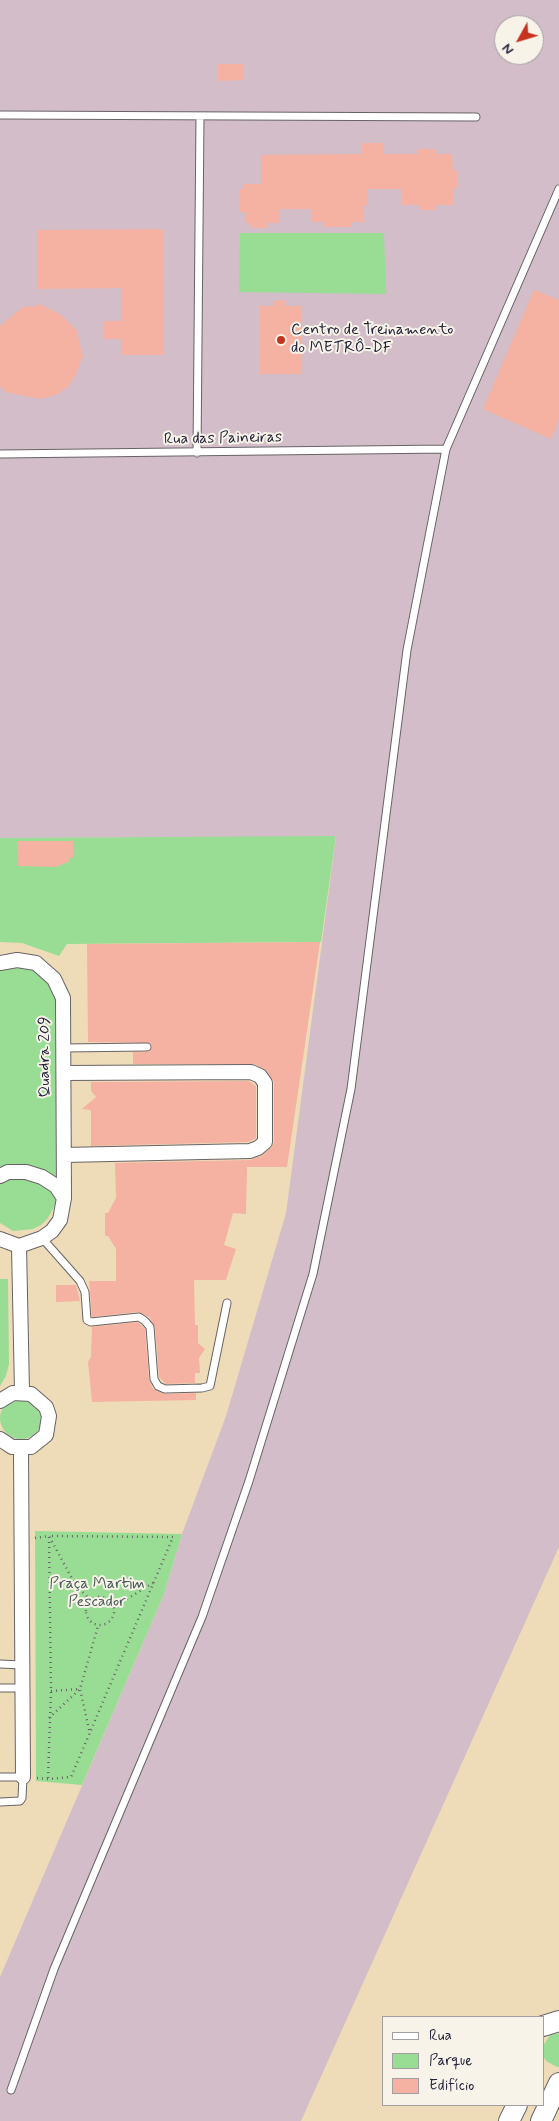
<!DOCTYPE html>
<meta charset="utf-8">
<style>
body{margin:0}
#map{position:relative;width:559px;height:2121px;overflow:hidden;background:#eedcb9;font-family:Mynerve,sans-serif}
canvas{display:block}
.legend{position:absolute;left:382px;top:2016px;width:162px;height:90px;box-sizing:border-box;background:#f7f3e8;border:1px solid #a29fa3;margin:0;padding:6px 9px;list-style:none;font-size:15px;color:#22223b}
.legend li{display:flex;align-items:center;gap:10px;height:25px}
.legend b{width:25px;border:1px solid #a29fa3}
.north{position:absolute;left:494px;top:15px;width:50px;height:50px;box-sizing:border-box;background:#f7f3e8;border:1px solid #a29fa3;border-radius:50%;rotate:231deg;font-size:14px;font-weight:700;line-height:20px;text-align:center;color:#22223b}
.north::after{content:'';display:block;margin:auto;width:18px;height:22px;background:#c8321e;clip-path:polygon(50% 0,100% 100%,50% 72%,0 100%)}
</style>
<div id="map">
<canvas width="559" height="2121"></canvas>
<ul class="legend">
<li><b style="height:6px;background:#fff"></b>Rua</li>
<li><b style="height:14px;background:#99dd95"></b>Parque</li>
<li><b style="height:14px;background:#f5b1a1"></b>Edifício</li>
</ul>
<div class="north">N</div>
</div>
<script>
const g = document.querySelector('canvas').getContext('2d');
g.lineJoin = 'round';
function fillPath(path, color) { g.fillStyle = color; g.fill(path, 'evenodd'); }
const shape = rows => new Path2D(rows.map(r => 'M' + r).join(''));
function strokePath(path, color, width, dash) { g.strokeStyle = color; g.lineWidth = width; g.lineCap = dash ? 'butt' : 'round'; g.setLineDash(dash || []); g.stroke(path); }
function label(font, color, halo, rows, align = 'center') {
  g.font = font + ' Mynerve,sans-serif'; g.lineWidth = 4; g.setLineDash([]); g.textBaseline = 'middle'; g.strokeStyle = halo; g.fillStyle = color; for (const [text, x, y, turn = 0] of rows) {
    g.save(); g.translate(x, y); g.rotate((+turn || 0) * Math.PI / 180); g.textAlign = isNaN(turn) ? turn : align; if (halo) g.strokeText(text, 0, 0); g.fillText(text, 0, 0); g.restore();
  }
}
const industrial = shape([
 [0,0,559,0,559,1547,301,2121,0,2121,0,1977,164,1594,182,1534,226,1416,286,1213,336,837,0,838],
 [504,25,534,25,534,55,504,55]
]);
const green = shape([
 [240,233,384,233,386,294,239,292],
 [336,836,321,942,67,944,59,956,22,943,0,942,0,838],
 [30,965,57,991,57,1201,48,1218,41,1225,33,1229,13,1231,0,1223,0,969,6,966],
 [0,1279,8,1279,9,1364,6,1376,0,1386],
 '0 1418a21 21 0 1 1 42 0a21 21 0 1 1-42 0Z',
 [35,1531,182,1534,164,1594,82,1785,36,1781],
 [559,2033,559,2067,557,2067,546,2061,543,2056,543,2046,550,2035]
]);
const building = shape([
 [218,64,244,64,244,80,218,81],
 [362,143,384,143,384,154,418,154,418,149,435,149,436,154,452,154,453,171,457,171,457,188,453,188,453,205,436,205,436,210,419,210,419,205,402,205,402,189,368,189,368,205,363,206,363,222,352,222,352,227,323,227,323,222,312,222,312,209,279,209,279,223,267,223,267,228,251,228,250,223,245,223,245,212,240,212,240,189,244,189,244,184,262,184,261,155,362,154],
 [161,229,163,231,164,355,121,355,121,339,104,339,104,321,122,321,121,288,37,289,37,230],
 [534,290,559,300,559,419,551,439,483,409],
 [285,300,285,306,301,306,302,374,260,374,260,306,273,306,273,301],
 [37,303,60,314,77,331,83,357,76,374,68,387,56,395,39,399,6,392,0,386,0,326,23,307,37,306],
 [17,841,73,841,73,858,70,857,70,861,56,867,18,866],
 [320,942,287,1167,247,1167,246,1214,233,1213,224,1245,236,1249,226,1280,194,1280,195,1325,198,1325,198,1343,205,1349,199,1358,200,1373,195,1373,195,1383,166,1384,159,1377,155,1327,149,1317,138,1312,92,1317,89,1281,116,1281,116,1249,108,1236,105,1236,105,1213,108,1213,116,1198,115,1163,250,1160,261,1156,271,1148,274,1142,274,1082,267,1071,254,1064,133,1064,133,1052,149,1052,152,1047,150,1043,88,1042,87,944],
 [249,1081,256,1086,256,1138,253,1140,248,1142,91,1146,91,1110,82,1109,96,1097,91,1091,91,1082],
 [56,1285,76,1285,80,1301,56,1302],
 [138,1322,145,1329,149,1379,153,1389,165,1394,196,1393,196,1400,92,1402,88,1362,91,1357,92,1327]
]);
const path = shape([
 [35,1538,49,1536,76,1586,91,1600],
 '86 1611a14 14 0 1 1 28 0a14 14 0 1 1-28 0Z',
 [114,1607,153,1583],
 [51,1691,80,1689,90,1734],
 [49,1718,80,1689,98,1626],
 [37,1778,48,1779,71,1777,173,1537,49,1536,51,1691,48,1779]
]);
const lane = shape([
 [0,115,476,117],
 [197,453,200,116],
 [0,454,446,449],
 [64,1048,147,1047],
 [42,1238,80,1281,85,1292,87,1320,91,1322,139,1317,145,1321,150,1327,154,1379,158,1386,165,1389,202,1388,210,1386,227,1303],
 [0,1664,22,1665],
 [0,1688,21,1688],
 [0,1777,23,1777,22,1798,20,1801,0,1802],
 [11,2090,54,1969,202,1617,249,1481,313,1274,351,1089,407,650,446,449,559,189]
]);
const street = shape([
 [0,963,17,960,36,963,54,979,63,998,64,1198,60,1220,52,1231,42,1238,19,1246,0,1239],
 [64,1073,251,1072,260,1076,265,1083,265,1142,258,1148,250,1151,64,1155],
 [0,1176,8,1172,26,1172,42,1177,56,1186,64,1198],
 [19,1246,22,1392],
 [0,1401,13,1393,31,1394,46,1407,49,1416,46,1435,31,1447,12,1447,0,1439],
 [21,1449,23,1777]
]);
const secondary = shape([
 [543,2026,559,2021],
 [509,2121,517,2105],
 [541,2121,559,2083]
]);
const markers = [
 [281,340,5,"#c8321e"]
];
const poiNames = [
 ["Centro de Treinamento",291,331],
 ["do METRÔ-DF",291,349]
];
const streetNames = [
 ["Rua das Paineiras",223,439,-1],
 ["Quadra 209",46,1057,-90]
];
const parkNames = [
 ["Praça Martim",97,1585],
 ["Pescador",97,1603]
];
fillPath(industrial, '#d2bdc8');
fillPath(green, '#99dd95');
fillPath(building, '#f5b1a1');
strokePath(lane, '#696367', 9);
strokePath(street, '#696367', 16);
strokePath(secondary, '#696367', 22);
strokePath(path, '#696367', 2.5, [1, 4]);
strokePath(lane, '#fff', 7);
strokePath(street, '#fff', 14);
strokePath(secondary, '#fff', 20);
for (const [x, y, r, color] of markers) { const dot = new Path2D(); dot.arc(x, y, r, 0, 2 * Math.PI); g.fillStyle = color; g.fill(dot); strokePath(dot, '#f7f3e8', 2); }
label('16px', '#22223b', '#f7f3e8', poiNames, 'left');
label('16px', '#22223b', '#f7f3e8', streetNames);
label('16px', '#465a56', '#f7f3e8', parkNames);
</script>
